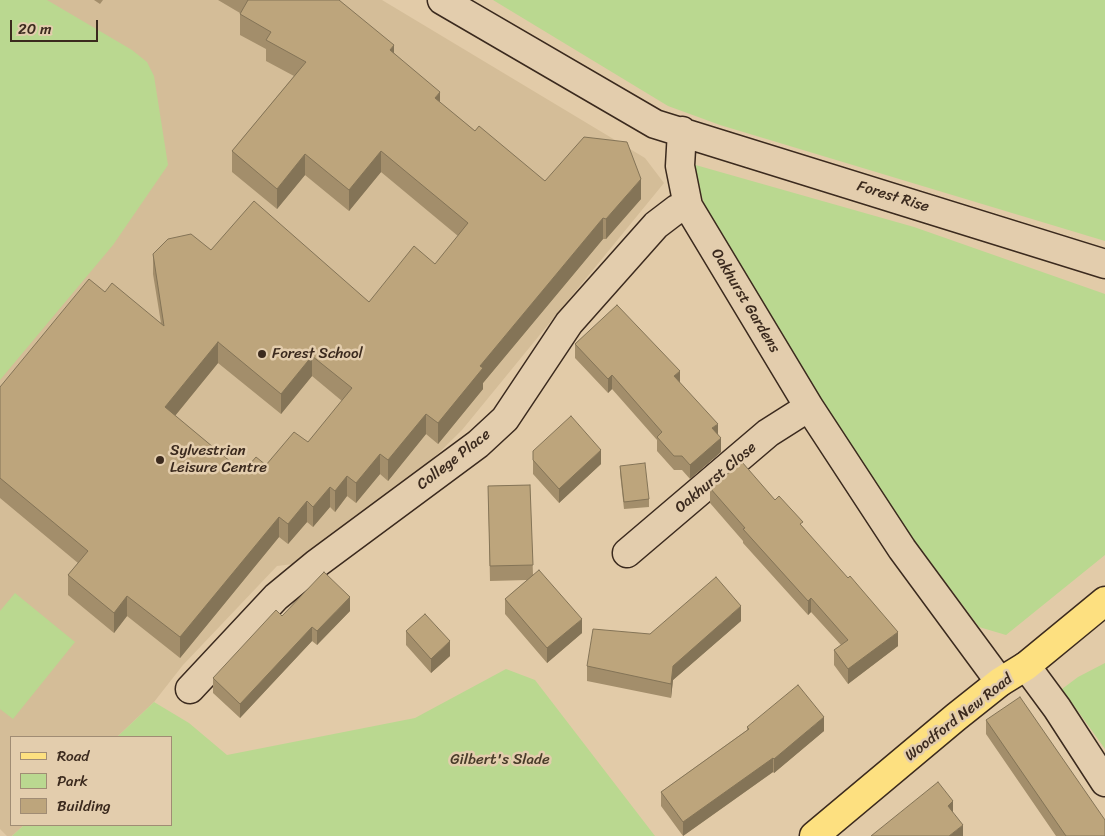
<!DOCTYPE html>
<style>
body{margin:0}
#map{position:relative;width:1105px;height:836px;overflow:hidden;background:#e2cba8;font-family:Sriracha,sans-serif}
canvas{display:block}
.legend{position:absolute;left:10px;top:736px;width:162px;height:90px;box-sizing:border-box;background:#e3cdad;border:1px solid #a08c74;margin:0;padding:6px 9px;list-style:none;font-size:15px;color:#3b2a1e}
.legend li{display:flex;align-items:center;gap:10px;height:25px}
.legend b{width:25px;border:1px solid #a08c74}
.scale{position:absolute;left:10px;top:20px;width:88px;height:22px;box-sizing:border-box;border:2px solid #3b2a1e;border-top:0;padding-left:6px;font-size:15px;line-height:18px;white-space:nowrap;color:#3b2a1e;-webkit-text-stroke:4px #e3cdad;paint-order:stroke}
</style>
<div id="map">
<canvas width="1105" height="836"></canvas>
<ul class="legend">
<li><b style="height:6px;background:#fde080"></b>Road</li>
<li><b style="height:14px;background:#bad890"></b>Park</li>
<li><b style="height:14px;background:#bda57c"></b>Building</li>
</ul>
<div class="scale">20 m</div>
</div>
<script>
const g = document.querySelector('canvas').getContext('2d');
g.lineJoin = 'round';
function fillPath(path, color) { g.fillStyle = color; g.fill(path, 'evenodd'); }
const shape = rows => new Path2D(rows.map(r => 'M' + r).join(''));
function strokePath(path, color, width, dash) { g.strokeStyle = color; g.lineWidth = width; g.lineCap = dash ? 'butt' : 'round'; g.setLineDash(dash || []); g.stroke(path); }
function label(font, color, halo, rows, align = 'center') {
  g.font = font + ' Sriracha,sans-serif'; g.lineWidth = 5; g.setLineDash([]); g.textBaseline = 'middle'; g.strokeStyle = halo; g.fillStyle = color; for (const [text, x, y, turn = 0] of rows) {
    g.save(); g.translate(x, y); g.rotate((+turn || 0) * Math.PI / 180); g.textAlign = isNaN(turn) ? turn : align; if (halo) g.strokeText(text, 0, 0); g.fillText(text, 0, 0); g.restore();
  }
}
const built = shape([
 [0,0,382,0,645,158,664,183,462,430,387,504,334,536,293,564,277,566,183,665,154,702,117,737,11,737,11,825,24,825,12,836,7,836,0,829]
]);
const green = shape([
 [0,0,47,0,132,50,147,62,154,76,168,165,113,245,0,380],
 [493,0,1105,0,1105,241,720,125,668,106],
 [692,164,914,227,1105,294,1105,555,1006,635,979,627,875,488,705,207],
 [15,593,75,642,13,719,0,709,0,611],
 [1105,663,1105,749,1062,689,1078,677],
 [506,669,535,680,655,836,12,836,24,825,171,825,171,737,117,737,154,702,189,723,227,755,415,718]
]);
const minor = shape([
 [442,0,655,124,1105,264],
 [682,131,680,166,688,206,809,407,902,549,1000,682],
 [627,553,768,433,809,407],
 [1026,666,1057,708,1105,782],
 [190,689,276,597,316,564,478,444,505,419,569,323,656,225,677,209,688,206]
]);
const primary = shape([
 [814,836,956,717,1000,682,1026,666,1105,601]
]);
const wall = shape([
 [94,0,103,0,100,4],
 [218,0,339,0,394,53,440,103,475,131,545,181,641,199,606,239,603,239,483,383,483,389,438,444,426,434,388,481,380,474,356,503,347,496,335,512,330,507,313,527,307,522,288,544,279,537,180,658,127,616,114,633,68,595,68,575,78,563,0,498,0,387,105,292,161,323,153,274,153,254,211,250,369,302,435,264,458,236,381,172,349,211,305,175,277,209,232,172,232,151,294,76,266,61,266,49,240,35,240,13],
 [218,363,281,414,312,376,342,401,308,442,266,465,243,472,175,416],
 [575,344,680,383,718,434,721,452,690,479,682,470,674,470,657,451,657,440,612,389,608,393,575,358],
 [533,451,601,464,559,503,533,474],
 [620,466,649,499,649,507,624,509,620,473],
 [530,485,533,575,582,633,547,663,505,614,505,599,527,580,490,581,488,486],
 [710,488,775,500,803,527,898,646,848,684,834,665,834,650,841,645,811,612,808,615,743,543,743,541,710,503],
 [350,611,317,645,312,641,240,718,213,693,213,678,282,616],
 [741,621,673,680,671,698,587,681,587,666,650,634],
 [406,631,450,656,431,673,406,645],
 [986,720,1105,836,1056,836,986,734],
 [747,727,824,731,774,773,773,772,683,836,661,806,661,792,747,730]
]);
const shadedWall = shape([
 [394,45,394,66,390,50],
 [440,92,440,112,435,98],
 [381,151,381,172,349,211,349,190],
 [305,154,305,175,277,209,277,189],
 [641,179,641,199,606,239,606,219],
 [603,218,603,239,483,383,483,389,438,444,438,423,480,366],
 [218,342,218,363,165,428,165,407],
 [312,356,312,376,281,414,281,394],
 [680,371,680,385,674,376],
 [612,375,612,389,608,393,608,379],
 [426,414,426,434,388,481,388,460],
 [718,424,718,438,712,428],
 [721,438,721,452,690,479,690,465],
 [601,450,601,464,559,503,559,489],
 [380,454,380,474,356,503,356,483],
 [347,476,347,496,335,512,335,491],
 [330,487,330,507,313,527,313,507],
 [307,501,307,522,288,544,288,524],
 [279,517,279,537,180,658,180,637],
 [127,596,127,616,114,633,114,613],
 [350,597,350,611,317,645,317,631],
 [811,598,811,612,808,615,808,601],
 [741,606,741,621,673,680,671,698,671,684,673,666],
 [582,619,582,633,547,663,547,648],
 [312,627,312,641,240,718,240,704],
 [898,632,898,646,848,684,848,669],
 [450,641,450,656,431,673,431,659],
 [824,717,824,731,774,773,774,759],
 [773,758,773,772,683,836,683,822],
 [953,801,953,816,948,806],
 [963,825,963,836,949,836]
]);
const building = shape([
 [248,0,339,0,394,45,390,50,440,92,435,98,475,131,479,126,545,181,584,137,627,142,641,179,606,219,603,218,480,366,483,368,438,423,426,414,388,460,380,454,356,483,347,476,335,491,330,487,313,507,307,501,288,524,279,517,180,637,127,596,114,613,68,575,88,551,0,478,0,387,89,279,105,292,112,283,164,326,153,254,168,239,191,234,211,250,254,201,369,302,414,246,435,264,468,223,381,151,349,190,305,154,277,189,232,151,306,62,266,40,271,32,240,14,248,0],
 [218,342,281,394,312,356,352,388,308,442,294,432,266,465,256,457,243,472,165,407,218,342],
 [617,305,680,371,674,376,718,424,712,428,721,438,690,465,682,456,674,456,657,437,662,432,612,375,608,379,575,344,617,305],
 [571,416,601,450,559,489,533,460,533,451,571,416],
 [742,462,775,500,779,496,803,522,800,524,848,578,850,576,898,632,848,669,834,650,848,640,811,598,808,601,743,529,745,528,710,488,742,462],
 [645,463,649,499,624,502,620,466,645,463],
 [530,485,533,565,490,566,488,486,530,485],
 [539,570,582,619,547,648,505,599,539,570],
 [324,572,350,597,317,631,312,627,240,704,213,678,276,610,282,616,324,572],
 [716,577,741,606,673,666,671,684,587,666,593,629,650,634,716,577],
 [425,614,450,641,431,659,406,631,425,614],
 [798,685,824,717,774,759,773,758,683,822,661,792,749,729,747,727,798,685],
 [1020,697,1105,820,1105,836,1066,836,986,720,1020,697],
 [938,782,953,801,948,806,963,825,949,836,871,836,938,782]
]);
const markers = [
 [262,354,5,"#3b2a1e"],
 [160,460,5,"#3b2a1e"]
];
const streetNames = [
 ["Forest Rise",893,197,17],
 ["Oakhurst Gardens",745,301,59],
 ["College Place",454,460,-38],
 ["Oakhurst Close",716,478,-40],
 ["Woodford New Road",959,718,-38]
];
const poiNames = [
 ["Forest School",272,354],
 ["Sylvestrian",170,451],
 ["Leisure Centre",170,468]
];
const parkNames = [
 ["Gilbert's Slade",500,760]
];
fillPath(built, '#d4bd98');
fillPath(green, '#bad890');
strokePath(minor, '#3b2a1e', 31);
strokePath(primary, '#3b2a1e', 31);
strokePath(minor, '#e3cdad', 28);
strokePath(primary, '#fde080', 28);
fillPath(wall, '#a38e6b');
fillPath(shadedWall, '#847457');
fillPath(building, '#bda57c');
strokePath(building, '#847457', 1);
for (const [x, y, r, color] of markers) { const dot = new Path2D(); dot.arc(x, y, r, 0, 2 * Math.PI); g.fillStyle = color; g.fill(dot); strokePath(dot, '#e3cdad', 2); }
label('15px', '#3b2a1e', '#e3cdad', streetNames);
label('15px', '#3b2a1e', '#e3cdad', poiNames, 'left');
label('15px', '#483b29', '#e3cdad', parkNames);
</script>
